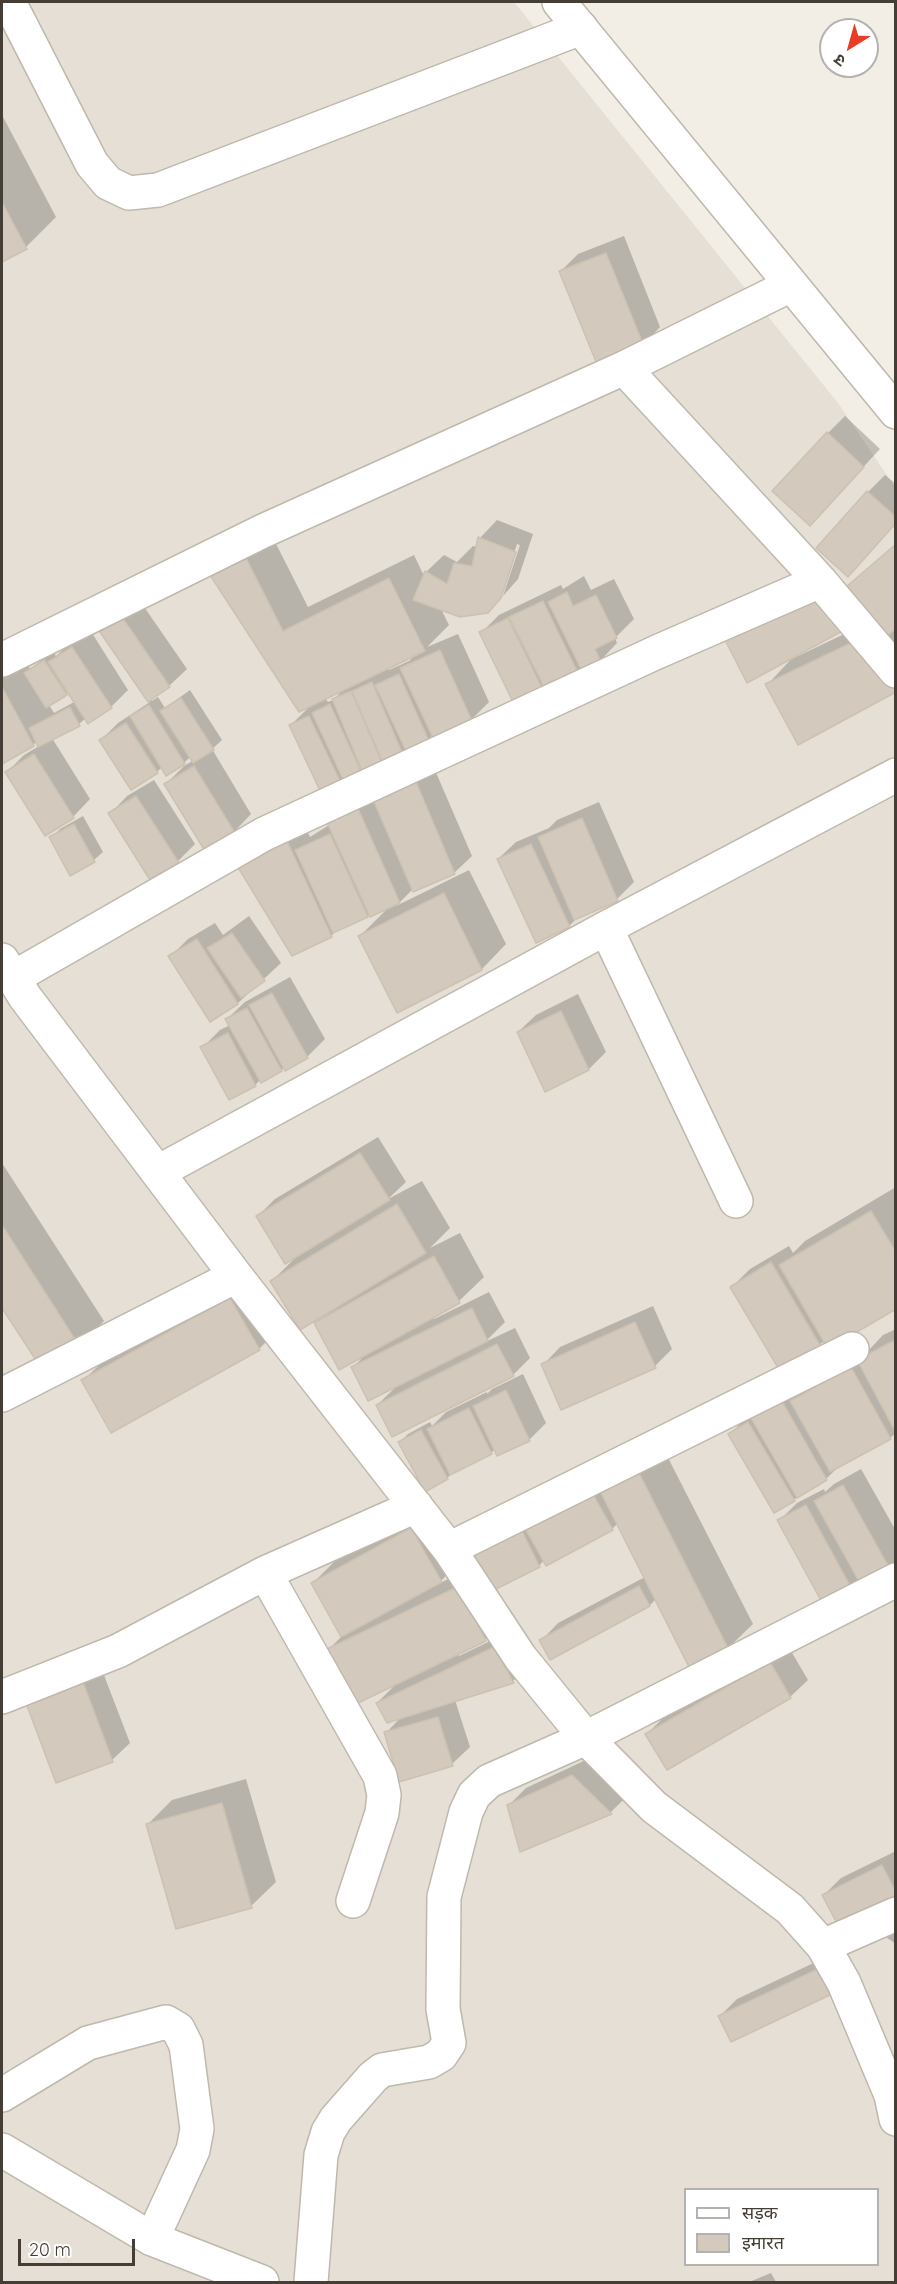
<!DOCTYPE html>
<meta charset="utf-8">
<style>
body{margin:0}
#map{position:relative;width:897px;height:2284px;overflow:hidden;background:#f2eee6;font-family:Quicksand,"Noto Sans Devanagari",sans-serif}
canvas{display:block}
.frame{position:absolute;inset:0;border:3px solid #443e36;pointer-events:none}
.legend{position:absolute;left:684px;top:2188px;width:195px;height:78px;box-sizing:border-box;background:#fff;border:2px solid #b4b2af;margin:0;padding:8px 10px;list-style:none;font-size:18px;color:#443e36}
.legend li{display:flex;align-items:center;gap:12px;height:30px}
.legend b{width:30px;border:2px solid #b4b2af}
.north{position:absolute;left:819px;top:18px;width:60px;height:60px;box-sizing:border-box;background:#fff;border:2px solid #b4b2af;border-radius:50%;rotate:217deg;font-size:16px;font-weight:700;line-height:24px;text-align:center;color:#443e36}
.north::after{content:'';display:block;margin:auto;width:21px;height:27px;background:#ea3b25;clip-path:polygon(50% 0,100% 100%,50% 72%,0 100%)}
.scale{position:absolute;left:18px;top:2239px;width:117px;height:27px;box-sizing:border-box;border:3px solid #443e36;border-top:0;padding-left:8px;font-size:18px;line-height:21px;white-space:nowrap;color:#443e36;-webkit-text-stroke:4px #fff;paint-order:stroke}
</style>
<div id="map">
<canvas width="897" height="2284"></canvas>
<div class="frame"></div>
<ul class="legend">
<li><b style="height:8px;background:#fff"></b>सड़क</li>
<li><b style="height:16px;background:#d3c9bd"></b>इमारत</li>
</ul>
<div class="north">उ</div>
<div class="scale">20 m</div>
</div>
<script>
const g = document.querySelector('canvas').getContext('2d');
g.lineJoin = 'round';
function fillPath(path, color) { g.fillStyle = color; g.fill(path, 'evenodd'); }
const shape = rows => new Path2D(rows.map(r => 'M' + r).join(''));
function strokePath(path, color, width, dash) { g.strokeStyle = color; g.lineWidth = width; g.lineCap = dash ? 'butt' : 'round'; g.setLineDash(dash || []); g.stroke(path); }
const residential = shape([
 [2,2,514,2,838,403,895,487,895,2282,2,2282],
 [686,2190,878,2190,878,2264,686,2264]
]);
const shadow = shape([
 [2,115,56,217,26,247,2,260],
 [624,236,660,327,643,345,561,271,578,254],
 [845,416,880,449,827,506,828,433],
 [885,475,896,484,896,523,868,492],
 [497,520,533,534,518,579,503,596,520,545,517,544,500,597,502,597,488,611,441,609,449,625,427,647,458,634,489,702,471,720,433,735,428,740,342,786,291,725,310,706,212,575,270,532,308,607,414,555,424,576,426,572,444,555,457,562,473,546,478,547,480,538],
 [415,655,409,661,389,670,388,668],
 [343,690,333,700,328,702,325,698],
 [896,544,896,627,893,629,896,632,896,691,767,685,795,655,796,657,876,619,848,587],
 [584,576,591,590,614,579,634,619,615,638,617,643,600,661,542,689,481,633,499,615,561,585,563,589],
 [140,601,187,669,169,686,151,699,152,701,158,697,165,708,190,690,222,740,212,749,251,814,234,832,205,849,166,784,184,766,194,760,191,756,184,763,162,767,157,772,101,740,118,723,150,702,102,632,119,615],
 [90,630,128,690,111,707,86,718,79,724,52,738,90,799,73,817,7,772,24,755,39,746,37,742,2,763,2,666,23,656,30,669,53,652,56,656,68,645],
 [69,691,76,701,54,713,49,705],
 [431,761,472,856,454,873,413,889,396,906,469,870,506,944,482,969,397,1011,360,936,390,906,338,929,331,936,235,859,304,825,310,837],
 [154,780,195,844,178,861,110,814,127,796],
 [599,802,634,882,617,899,579,916,569,926,498,859,516,842,549,828,557,820],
 [83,816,103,852,94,860,71,874,51,838,60,829],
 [249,916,281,963,238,1003,170,957,188,939,215,923,223,935],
 [290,977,325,1039,307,1057,260,1080,255,1085,202,1048,220,1030,230,1025,227,1019,245,1002],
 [578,994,606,1052,589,1069,518,1032,536,1015],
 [378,1137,406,1182,388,1199,422,1181,450,1228,430,1248,460,1233,484,1277,459,1301,433,1316,434,1319,489,1292,505,1322,485,1342,515,1328,530,1358,513,1375,377,1405,398,1385,353,1367,366,1354,316,1323,324,1315,272,1281,295,1258,258,1216,275,1199],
 [2,1163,104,1321,80,1345,43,1369,2,1305],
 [896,1187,896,1307,825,1341,781,1369,732,1287,750,1269,789,1246,793,1253,805,1241],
 [255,1274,284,1324,259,1349,83,1381,108,1356],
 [653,1306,672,1349,655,1366,543,1365,560,1347],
 [896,1329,896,1433,890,1438,840,1465,826,1479,800,1494,794,1500,730,1434,747,1417,868,1351,883,1335],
 [523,1374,546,1423,529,1440,495,1449,491,1453,454,1472,447,1478,425,1490,399,1443,408,1434,430,1422,432,1426,446,1412,487,1392,487,1394,492,1389],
 [663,1448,753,1624,728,1648,656,1599,650,1605,550,1658,541,1641,558,1623,645,1577,618,1523,612,1529,544,1560,539,1566,496,1587,510,1615,485,1640,458,1653,459,1656,511,1631,530,1664,513,1681,455,1700,470,1747,452,1764,386,1733,401,1717,377,1703,398,1682,329,1649,342,1636,313,1583,338,1558,436,1505,465,1556,438,1584,480,1564,475,1553],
 [861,1469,896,1531,896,1562,889,1568,852,1590,779,1521,797,1503,824,1489,825,1492,834,1484],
 [788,1646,808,1680,790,1697,647,1734,664,1717],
 [97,1657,130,1743,112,1760,24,1695],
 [590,1758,628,1795,611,1812,521,1850,508,1806,526,1788],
 [246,1779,276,1882,251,1906,147,1825,172,1800],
 [896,1851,896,1903,824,1895,841,1878],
 [896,1918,896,1944,880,1933],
 [837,1952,848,1976,719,2017,737,1999],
 [771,2273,776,2282,749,2282]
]);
const building = shape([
 [2,202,27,249,2,262,2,202],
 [606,253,644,346,597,364,559,271,606,253],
 [827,432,864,467,810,526,772,491,827,432],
 [867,491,896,517,896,523,848,577,816,548,867,491],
 [478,537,516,552,501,598,488,613,460,617,413,600,425,571,447,584,454,563,472,566,478,537],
 [896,544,896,629,888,635,846,587,896,544],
 [245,556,283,631,389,578,425,651,299,712,210,575,245,556],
 [567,592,573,606,596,595,617,638,595,649,601,662,582,671,548,602,567,592],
 [821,594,846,629,747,683,725,640,821,594],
 [543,601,579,675,546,691,509,617,543,601],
 [122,617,170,687,148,702,100,632,122,617],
 [508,618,543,690,514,704,479,632,508,618],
 [857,640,896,687,896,692,798,745,765,684,857,640],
 [72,647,112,708,88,724,48,662,72,647],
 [440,650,472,721,433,738,400,668,440,650],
 [44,660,67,695,46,708,24,673,44,660],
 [399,674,429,741,406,751,375,685,399,674],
 [372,682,404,757,384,765,352,691,372,682],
 [2,687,34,746,2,764,2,687],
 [351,691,383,765,363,773,332,699,351,691],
 [181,698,214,750,193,763,160,711,181,698],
 [330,704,364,778,346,786,312,713,330,704],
 [149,705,185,764,166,776,130,716,149,705],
 [70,707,80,726,38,747,29,728,70,707],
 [309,716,343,787,323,797,289,725,309,716],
 [126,723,158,773,131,790,99,740,126,723],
 [34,754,74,818,45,836,5,772,34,754],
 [194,766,235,833,205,851,164,784,194,766],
 [414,777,455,874,413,892,371,795,414,777],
 [136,796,179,863,150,880,108,813,136,796],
 [356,804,400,903,370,917,325,818,356,804],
 [582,818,618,901,574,920,538,837,582,818],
 [74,824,95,862,70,876,49,837,74,824],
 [330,834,368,917,333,933,295,850,330,834],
 [287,841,332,937,292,956,233,859,287,841],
 [531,844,570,927,536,943,497,859,531,844],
 [444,893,482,970,397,1013,358,936,444,893],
 [232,933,265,981,241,998,207,948,232,933],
 [197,939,238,1004,210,1022,168,956,197,939],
 [272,993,308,1058,285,1071,249,1005,272,993],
 [247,1008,282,1071,261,1083,225,1019,247,1008],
 [561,1011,589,1070,545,1092,517,1032,561,1011],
 [228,1033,256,1086,229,1100,200,1047,228,1033],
 [360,1153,390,1200,285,1264,256,1216,360,1153],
 [397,1204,426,1253,300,1330,270,1281,397,1204],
 [871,1211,896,1252,896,1309,828,1349,779,1265,871,1211],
 [2,1225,80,1347,43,1371,2,1308,2,1225],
 [434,1256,460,1303,339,1370,314,1323,434,1256],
 [771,1262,821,1347,780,1371,730,1287,771,1262],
 [230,1298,260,1350,111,1433,81,1380,230,1298],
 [472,1308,488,1341,368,1401,351,1367,472,1308],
 [635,1322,656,1368,561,1410,541,1364,635,1322],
 [893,1341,896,1346,896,1433,857,1360,893,1341],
 [497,1344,514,1376,392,1437,376,1405,497,1344],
 [851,1367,891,1439,830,1472,790,1401,851,1367],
 [506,1390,530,1441,497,1456,473,1406,506,1390],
 [779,1396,827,1480,797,1498,748,1413,779,1396],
 [469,1408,492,1454,450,1475,427,1429,469,1408],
 [748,1422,795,1501,774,1513,728,1434,748,1422],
 [421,1430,448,1479,425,1492,398,1442,421,1430],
 [638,1471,729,1650,690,1669,600,1491,638,1471],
 [843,1485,890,1569,861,1585,814,1501,843,1485],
 [589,1487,613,1530,546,1566,522,1523,589,1487],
 [806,1505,853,1591,824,1606,777,1520,806,1505],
 [411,1528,442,1582,341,1637,311,1583,411,1528],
 [521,1529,540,1567,492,1591,473,1553,521,1529],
 [459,1586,486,1641,354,1705,327,1649,459,1586],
 [639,1586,650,1606,550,1660,539,1640,639,1586],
 [494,1647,514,1683,387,1723,376,1703,494,1647],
 [770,1662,791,1698,667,1770,645,1734,770,1662],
 [80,1674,113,1762,56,1783,23,1695,80,1674],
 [438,1717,453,1766,399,1782,384,1732,438,1717],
 [572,1775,612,1814,520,1852,507,1805,572,1775],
 [222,1803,252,1908,176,1929,146,1824,222,1803],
 [882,1865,896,1892,896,1905,841,1931,822,1895,882,1865],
 [820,1968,832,1994,731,2042,718,2016,820,1968]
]);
const minor = shape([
 [9,2,92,164,108,183,129,193,158,190,581,28],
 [624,368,820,581,896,671],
 [2,660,263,531,624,368,791,285],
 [606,928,736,1201],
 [2,960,25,997,236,1276,449,1549,520,1657,586,1738,654,1807,790,1909,823,1946,844,1983,891,2095,896,2119],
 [13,978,264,834,657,652,820,581],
 [158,1172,606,928,896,775],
 [2,1395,236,1276],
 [449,1549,852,1349],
 [265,1573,380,1776,384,1795,382,1813,353,1901],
 [2,1697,118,1651,265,1573,416,1506],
 [823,1946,896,1914],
 [2,2095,88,2043,166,2022,178,2029,186,2045,197,2129,193,2150,152,2239],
 [2,2150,152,2239,262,2282],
 [311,2282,321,2155,328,2132,336,2119,373,2077,382,2070,429,2062,441,2055,449,2043,443,2009,444,1897,466,1812,474,1795,489,1781,586,1738,896,1580]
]);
const tertiary = shape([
 [559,2,896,412]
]);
fillPath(residential, '#e5dfd5');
fillPath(shadow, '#0003');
fillPath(building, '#d3c9bd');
strokePath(building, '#cdc1b0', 1.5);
strokePath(minor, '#bfb8ad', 36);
strokePath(tertiary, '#bfb8ad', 36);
strokePath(minor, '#fff', 33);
strokePath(tertiary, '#fff', 33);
</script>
